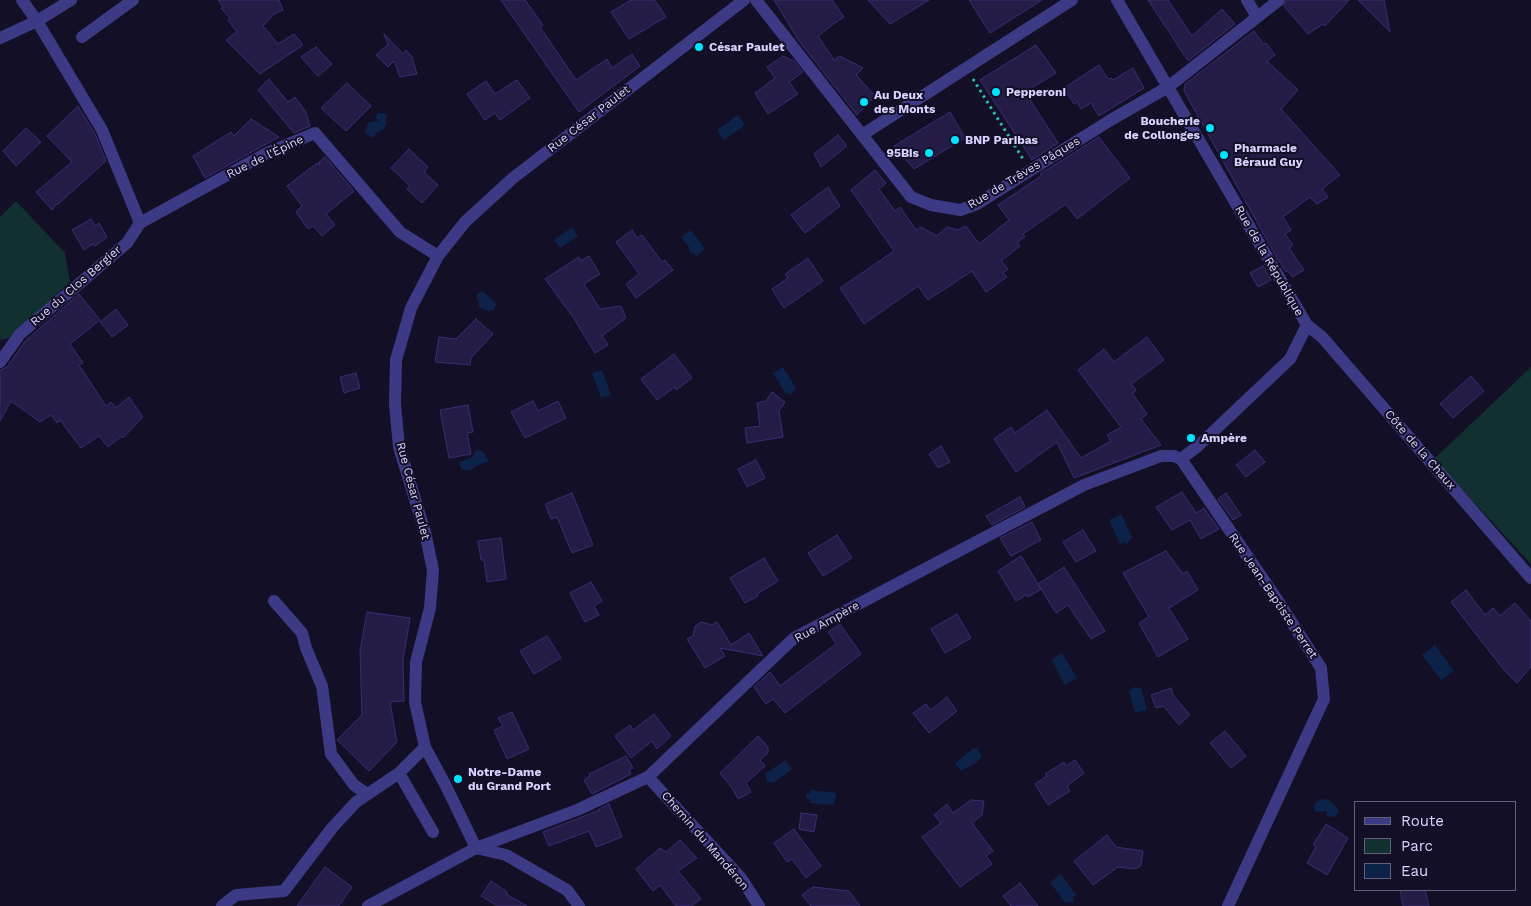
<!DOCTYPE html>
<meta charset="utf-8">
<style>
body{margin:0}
#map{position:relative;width:1531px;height:906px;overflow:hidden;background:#130f26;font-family:"Work Sans",sans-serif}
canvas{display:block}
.legend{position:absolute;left:1354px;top:801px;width:162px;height:90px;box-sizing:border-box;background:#130f26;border:1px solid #625e7d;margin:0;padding:6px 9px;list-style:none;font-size:15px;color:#d9d4ff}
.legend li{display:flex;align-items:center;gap:10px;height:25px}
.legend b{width:25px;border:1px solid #625e7d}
</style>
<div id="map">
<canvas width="1531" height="906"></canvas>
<ul class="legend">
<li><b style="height:6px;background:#3d3a85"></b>Route</li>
<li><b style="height:14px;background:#12302f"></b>Parc</li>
<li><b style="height:14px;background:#0c2248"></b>Eau</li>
</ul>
</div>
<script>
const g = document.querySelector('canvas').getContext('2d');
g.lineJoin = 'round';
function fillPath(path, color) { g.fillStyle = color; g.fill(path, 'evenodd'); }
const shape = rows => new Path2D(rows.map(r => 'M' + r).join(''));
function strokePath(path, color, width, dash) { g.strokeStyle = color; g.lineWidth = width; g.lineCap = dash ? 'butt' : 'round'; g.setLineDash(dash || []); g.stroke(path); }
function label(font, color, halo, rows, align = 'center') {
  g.font = font + ' "Work Sans",sans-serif'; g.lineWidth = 4; g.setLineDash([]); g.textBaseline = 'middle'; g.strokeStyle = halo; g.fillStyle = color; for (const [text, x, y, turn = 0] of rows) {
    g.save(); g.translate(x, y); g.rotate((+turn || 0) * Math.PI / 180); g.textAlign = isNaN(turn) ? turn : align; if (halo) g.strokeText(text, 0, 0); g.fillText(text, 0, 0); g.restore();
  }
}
const green = shape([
 [16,201,65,253,70,282,9,338,0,340,0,217],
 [1531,367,1531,564,1434,459]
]);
const water = shape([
 [377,113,383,113,387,115,386,120,387,123,384,129,376,133,374,138,366,134,365,130,369,122,378,121,378,119,376,119],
 [738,115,745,125,724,140,717,130],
 [572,227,578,236,560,248,554,240],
 [691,230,705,249,696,256,690,252,689,247,681,237],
 [481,291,485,293,495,302,496,305,494,310,489,311,478,307,479,302,476,296],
 [783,367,796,388,793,393,790,395,788,393,786,394,773,373],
 [602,370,611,395,601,398,592,373],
 [476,450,483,451,489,461,478,465,471,470,466,471,461,469,459,462,473,457],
 [1121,514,1132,537,1127,544,1123,542,1120,544,1109,520],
 [1435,645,1454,671,1441,680,1422,655],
 [1062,653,1077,678,1065,685,1051,660],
 [1134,687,1141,688,1147,710,1135,713,1129,691],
 [973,748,977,748,982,756,977,762,961,771,955,764],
 [785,760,792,769,773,783,767,782,765,774],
 [811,790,836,793,834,805,810,803,810,800,807,799,806,795,811,792],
 [1321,799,1328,800,1337,807,1339,811,1334,817,1327,816,1326,811,1317,812,1314,810,1314,805],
 [1061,874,1076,895,1073,897,1074,901,1072,903,1068,902,1065,903,1050,882]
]);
const building = shape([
 [218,0,279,0,283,10,274,14,263,26,278,44,294,34,303,45,260,74,226,40,237,32,228,20,230,18,221,8,223,7,218,0],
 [501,0,525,0,543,25,540,27,576,80,607,59,612,68,632,54,640,66,579,112,501,0],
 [631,0,655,0,666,17,629,39,611,12,631,0],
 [774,0,832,0,844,17,832,25,818,36,834,60,840,56,863,68,856,75,875,96,857,115,799,41,774,0],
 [868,0,929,0,890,24,868,0],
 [969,0,1042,0,990,33,969,0],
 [1148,0,1168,0,1192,36,1222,9,1235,24,1188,61,1148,0],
 [1287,0,1349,0,1325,26,1323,24,1308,34,1284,6,1287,0],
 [1358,0,1384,0,1390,32,1358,0],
 [1254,31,1263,44,1266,43,1275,55,1267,61,1298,90,1281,109,1340,175,1322,189,1328,197,1317,204,1310,197,1283,217,1291,230,1285,234,1293,245,1289,248,1304,270,1292,277,1288,271,1286,272,1277,258,1184,91,1185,84,1254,31],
 [384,34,403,54,406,50,412,57,417,74,400,77,394,61,388,67,376,55,388,44,384,34],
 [1036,45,1056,73,1025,92,1058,143,1032,160,980,80,1036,45],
 [316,47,332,64,318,76,301,57,316,47],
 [783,56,794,61,803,72,789,82,798,94,768,114,755,93,775,78,767,67,783,56],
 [1099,65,1108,79,1111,78,1113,80,1133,68,1144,88,1099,116,1091,103,1081,109,1077,102,1074,104,1064,88,1099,65],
 [269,79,288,102,295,97,306,112,310,126,294,133,258,90,269,79],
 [517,80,530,98,500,120,495,113,485,120,467,94,486,81,495,94,517,80],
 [347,83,371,106,346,131,321,108,347,83],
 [78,106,95,134,106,161,57,205,56,204,52,210,36,192,72,162,47,136,78,106],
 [950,112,965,138,914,169,894,146,950,112],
 [251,119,279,137,205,178,193,156,231,132,234,136,251,119],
 [26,128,41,142,16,166,3,151,26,128],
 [838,135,847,146,821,167,814,154,838,135],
 [1099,137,1130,178,1077,219,1066,204,1023,234,1025,237,1017,242,1020,246,1001,261,1008,269,1003,273,1007,277,986,292,972,271,928,300,918,286,864,324,840,288,894,251,851,190,875,170,886,183,879,189,895,211,900,207,916,230,921,227,937,236,947,227,958,230,966,226,979,244,1009,220,998,205,1041,176,1040,174,1099,137],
 [409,149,428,167,424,172,438,185,422,203,407,189,410,186,391,168,409,149],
 [325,157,354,191,326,214,335,225,322,236,313,226,308,229,296,212,302,206,287,186,317,163,320,165,319,162,325,157],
 [828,187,840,206,805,233,791,215,828,187],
 [91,219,95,226,99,223,107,237,95,246,93,244,84,250,72,230,91,219],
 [632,230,637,238,642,235,662,262,665,260,673,270,636,298,626,284,639,274,616,242,632,230],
 [589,256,600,274,584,284,600,309,621,306,626,318,602,336,608,345,595,353,573,317,545,279,579,257,581,261,589,256],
 [808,258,823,281,784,308,772,289,788,278,785,274,808,258],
 [1263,266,1271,280,1258,287,1250,273,1263,266],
 [79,294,100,320,70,344,83,363,79,365,106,406,111,402,116,408,129,397,143,417,123,438,122,436,108,447,99,436,81,448,60,420,57,423,51,415,40,422,11,401,0,421,0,370,7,367,26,340,79,294],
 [116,309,128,325,112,337,100,322,116,309],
 [476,319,493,334,471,358,470,365,435,362,439,337,456,339,476,319],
 [1147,337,1164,360,1131,384,1136,390,1132,393,1147,414,1141,419,1161,445,1074,478,1057,442,1016,472,994,439,1011,427,1015,433,1047,410,1081,458,1111,441,1107,435,1121,427,1078,370,1104,349,1114,362,1147,337],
 [674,354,692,378,676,390,675,387,657,400,641,379,674,354],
 [356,373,360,388,344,393,340,377,356,373],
 [1471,376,1484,391,1453,418,1440,404,1471,376],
 [772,392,785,402,779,411,783,437,747,443,745,428,760,426,757,403,766,401,772,392],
 [533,401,538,411,558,401,566,418,525,438,511,412,533,401],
 [468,405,473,432,467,433,471,454,449,458,440,410,468,405],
 [941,446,950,462,938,468,929,454,941,446],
 [1255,450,1265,462,1246,477,1236,465,1255,450],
 [756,460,765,478,747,487,738,469,756,460],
 [1182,492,1196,513,1204,508,1219,529,1201,539,1190,520,1172,530,1156,507,1182,492],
 [572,493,593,545,572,553,557,517,551,519,545,504,572,493],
 [1226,493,1241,515,1233,520,1218,499,1226,493],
 [1020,497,1025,507,992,525,986,516,1020,497],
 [1032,522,1041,540,1011,556,1000,538,1032,522],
 [1083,530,1096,551,1076,562,1063,542,1083,530],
 [837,535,852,558,823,576,808,553,837,535],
 [501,538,506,579,487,582,484,560,481,560,478,541,501,538],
 [1166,551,1183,574,1187,571,1198,590,1169,608,1188,639,1158,657,1139,623,1149,617,1123,573,1166,551],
 [1021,556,1041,589,1028,597,1026,595,1016,601,998,571,1021,556],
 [764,558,778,581,757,594,758,596,745,603,730,578,764,558],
 [1064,567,1105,631,1091,639,1068,605,1056,613,1038,584,1064,567],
 [591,582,602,601,594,606,599,615,585,622,570,593,591,582],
 [1466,590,1485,615,1493,608,1500,616,1515,603,1531,621,1531,667,1517,683,1504,670,1451,602,1466,590],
 [367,612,410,618,403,660,404,701,390,702,397,742,369,771,337,740,362,715,360,651,367,612],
 [957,614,971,638,945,653,931,629,957,614],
 [701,622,712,625,717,622,731,645,749,633,763,656,720,648,725,656,705,668,687,639,693,636,695,626,701,622],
 [840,624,861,654,785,713,773,699,766,704,754,687,770,672,780,686,836,644,828,632,840,624],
 [547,636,561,658,534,674,520,651,547,636],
 [1171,688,1173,695,1190,715,1179,725,1164,706,1156,708,1151,695,1171,688],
 [947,697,957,711,929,733,913,713,926,704,931,710,947,697],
 [512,712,529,749,507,759,494,730,503,726,498,718,512,712],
 [654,714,671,736,657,749,652,741,631,758,615,736,630,725,633,730,654,714],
 [1225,731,1246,756,1231,768,1210,743,1225,731],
 [758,736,768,747,768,753,760,760,765,766,746,783,751,792,738,799,732,788,720,773,758,736],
 [626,756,633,768,629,770,631,774,592,794,584,780,590,776,589,774,626,756],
 [1075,760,1084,773,1067,786,1070,791,1048,805,1035,784,1047,776,1045,774,1064,762,1066,766,1075,760],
 [971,800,984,801,982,815,972,823,993,851,986,856,992,864,960,887,922,837,941,823,934,815,947,804,953,813,971,800],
 [609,804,622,837,596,847,589,831,549,846,543,832,600,810,599,809,609,804],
 [801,813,817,815,814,832,799,829,801,813],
 [1326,824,1348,838,1327,875,1307,863,1316,847,1313,845,1326,824],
 [794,829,821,866,806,878,792,859,787,862,774,843,794,829],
 [1107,835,1116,847,1143,851,1141,866,1135,869,1118,867,1093,885,1074,861,1107,835],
 [680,840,697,858,678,871,701,899,691,906,676,906,660,885,653,891,636,869,660,848,666,852,680,840],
 [325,867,352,887,339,906,297,906,325,867],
 [491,881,507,892,506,894,527,906,498,906,481,896,491,881],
 [1020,883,1038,906,1011,906,1003,896,1020,883],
 [813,887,849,891,860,906,811,906,802,895,813,887],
 [1400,890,1425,890,1429,906,1403,906,1400,890]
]);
const path = shape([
 [973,79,1023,159]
]);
const minor = shape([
 [756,0,911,197,931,205,960,210,977,204,1109,121,1168,87,1279,0],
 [1117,0,1307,325,1290,359,1198,446,1181,459],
 [1247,0,1257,17],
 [82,37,133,0],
 [0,38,37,21,71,0],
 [862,135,1072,0],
 [140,223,267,153,315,133,400,232,438,256],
 [1307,325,1322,337,1531,578],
 [0,362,20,334,127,243,140,223,102,130,37,21,22,0],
 [1181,459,1280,604,1321,668,1324,699,1228,906],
 [274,601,302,633,306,648,322,686,331,754,354,785,367,794],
 [425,747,399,773,433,832],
 [648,777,741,878,759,906],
 [476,848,446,786,425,747,415,702,416,662,430,608,433,570,425,532,399,447,395,404,396,360,411,308,438,256,465,222,513,178,744,0],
 [476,848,506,855,539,874,567,890,579,906],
 [222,906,236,895,284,891,332,828,356,802,399,773],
 [368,906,476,848,577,810,648,777,794,638,1084,485,1161,456,1174,456,1181,459]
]);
const markers = [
 [699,47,5,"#00e5ff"],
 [996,92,5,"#00e5ff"],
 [864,102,5,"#00e5ff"],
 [1210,128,5,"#00e5ff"],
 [955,140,5,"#00e5ff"],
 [929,153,5,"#00e5ff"],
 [1224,155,5,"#00e5ff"],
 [1191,438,5,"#00e5ff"],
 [458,779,5,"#00e5ff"]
];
const poiNames = [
 ["César Paulet",709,47],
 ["Pepperoni",1006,92],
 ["Au Deux",874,95],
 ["des Monts",874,109],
 ["Boucherie",1200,121,"right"],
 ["de Collonges",1200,135,"right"],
 ["BNP Paribas",965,140],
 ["Pharmacie",1234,148],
 ["Béraud Guy",1234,162],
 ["95Bis",919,153,"right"],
 ["Ampère",1201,438],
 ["Notre-Dame",468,772],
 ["du Grand Port",468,786]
];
const streetNames = [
 ["Rue César Paulet",589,119,-38],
 ["Rue de l'Épine",265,157,-26],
 ["Rue de Trêves Pâques",1024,173,-31],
 ["Rue de la République",1269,261,60],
 ["Rue du Clos Bergier",76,286,-41],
 ["Côte de la Chaux",1420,450,49],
 ["Rue César Paulet",413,491,75],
 ["Rue Jean-Baptiste Perret",1273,596,56],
 ["Rue Ampère",827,622,-29],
 ["Chemin du Mandéron",705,841,49]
];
fillPath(green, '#12302f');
fillPath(water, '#0c2248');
fillPath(building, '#241b47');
strokePath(building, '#3b2d73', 1);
strokePath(path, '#2fb8b0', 3, [2.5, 4]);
strokePath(minor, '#3d3a85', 12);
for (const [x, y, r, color] of markers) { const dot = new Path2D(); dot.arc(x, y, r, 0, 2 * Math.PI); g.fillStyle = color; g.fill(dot); strokePath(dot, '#130f26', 2); }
label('bold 12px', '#d9d4ff', '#130f26', poiNames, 'left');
label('12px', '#d9d4ff', '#130f26', streetNames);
</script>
